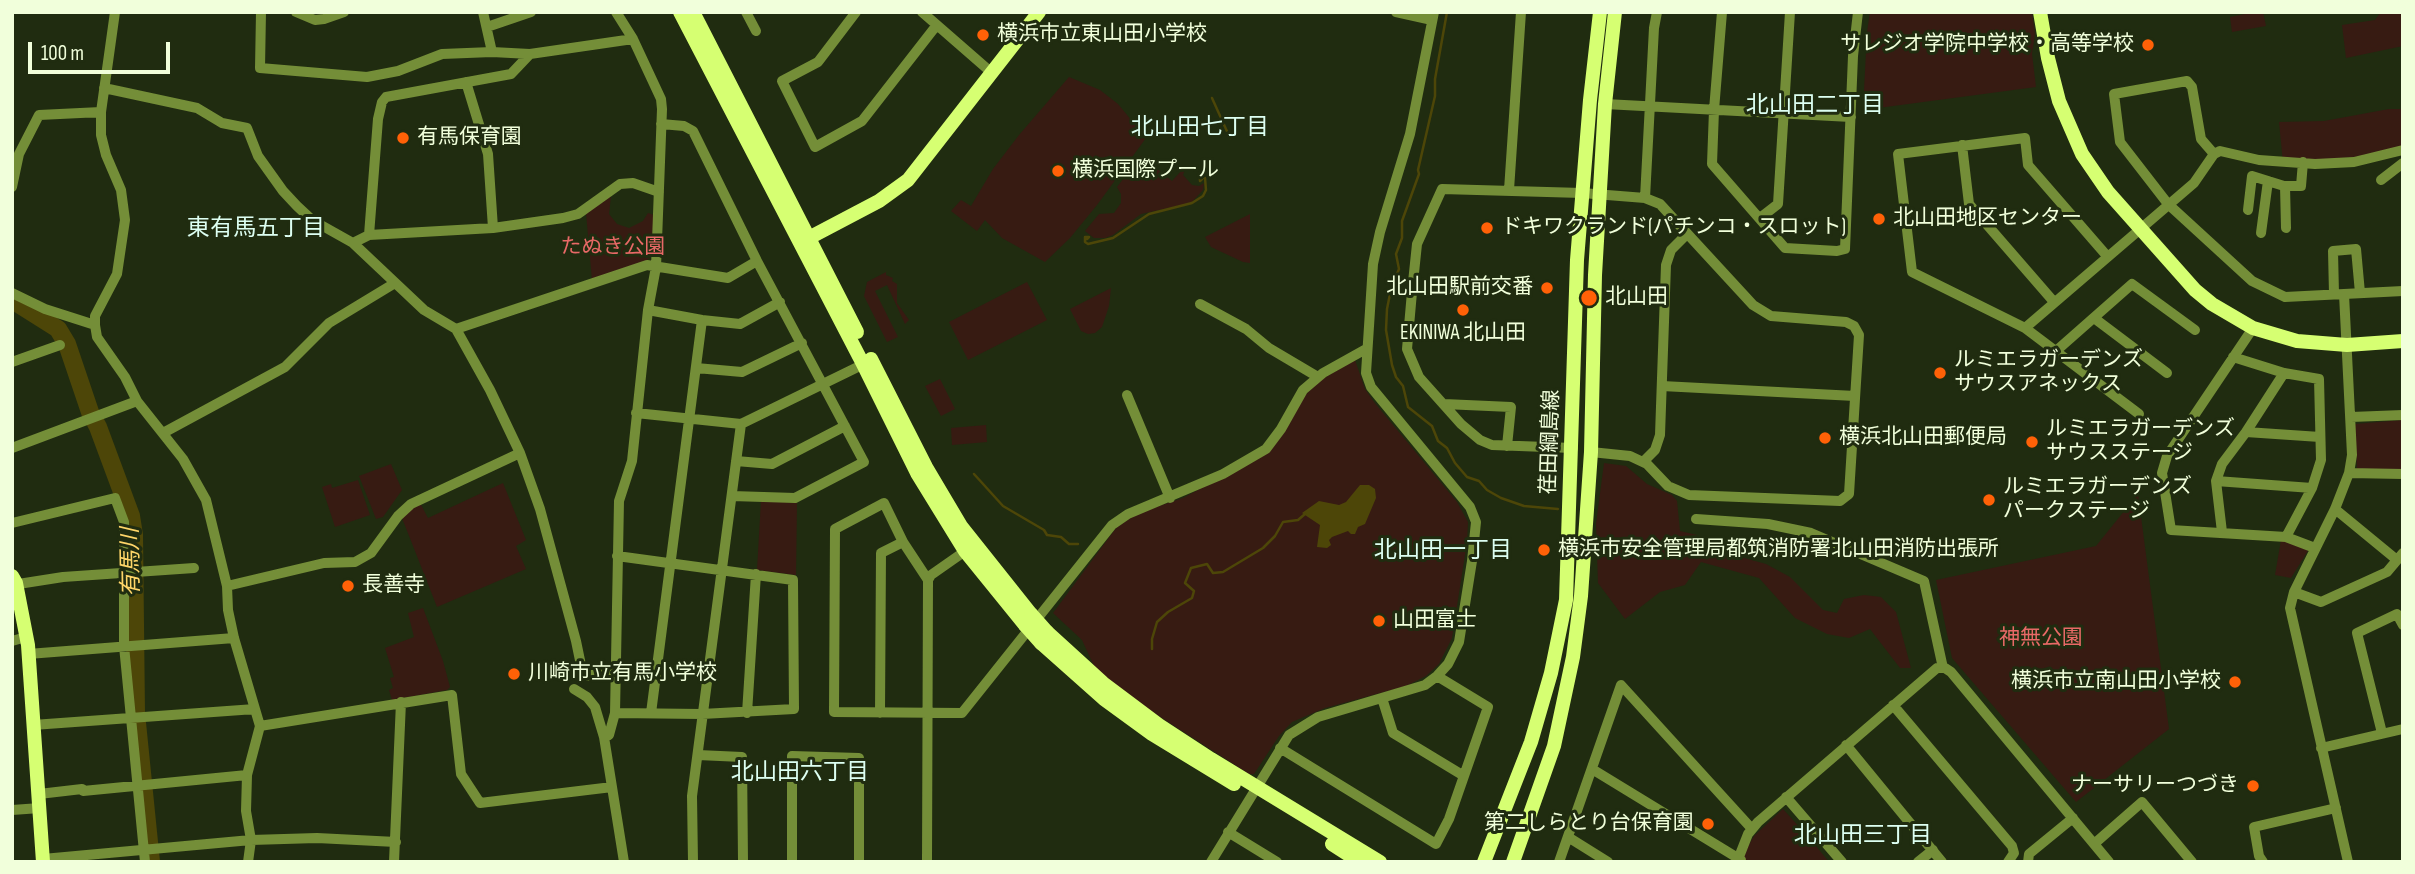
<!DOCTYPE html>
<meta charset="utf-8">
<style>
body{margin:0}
#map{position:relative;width:2415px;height:874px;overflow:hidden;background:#202c10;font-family:"Sofia Sans Condensed",sans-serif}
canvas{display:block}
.frame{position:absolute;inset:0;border:14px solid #f1ffdb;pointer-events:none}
.scale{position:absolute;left:28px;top:42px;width:142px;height:32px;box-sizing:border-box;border:4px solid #f1ffdb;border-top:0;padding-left:9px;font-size:21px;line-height:24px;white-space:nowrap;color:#f1ffdb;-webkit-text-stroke:5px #202c10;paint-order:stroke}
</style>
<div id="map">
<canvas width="2415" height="874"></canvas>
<div class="frame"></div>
<div class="scale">100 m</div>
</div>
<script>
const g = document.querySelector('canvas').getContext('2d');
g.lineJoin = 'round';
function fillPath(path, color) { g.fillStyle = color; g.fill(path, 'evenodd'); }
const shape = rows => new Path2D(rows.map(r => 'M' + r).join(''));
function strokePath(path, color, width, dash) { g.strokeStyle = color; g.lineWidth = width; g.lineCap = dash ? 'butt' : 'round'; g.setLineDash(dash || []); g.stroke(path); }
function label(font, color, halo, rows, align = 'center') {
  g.font = font + ' "Sofia Sans Condensed","Noto Sans JP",sans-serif'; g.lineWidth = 6; g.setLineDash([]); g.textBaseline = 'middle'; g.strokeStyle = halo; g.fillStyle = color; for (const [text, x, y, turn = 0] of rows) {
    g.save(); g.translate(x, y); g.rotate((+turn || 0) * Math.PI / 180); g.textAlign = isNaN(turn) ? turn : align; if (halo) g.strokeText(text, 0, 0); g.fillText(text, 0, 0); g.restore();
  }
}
const green = shape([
 [1870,12,2032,12,2035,34,2032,54,2036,87,1863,110,1867,32],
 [2255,12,2263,12,2266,26,2232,32,2230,17],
 [2381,12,2403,12,2403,46,2346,58,2342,25,2375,20],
 [1069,77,1100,90,1118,104,1146,138,1097,205,1070,238,1045,262,1002,238,985,220,977,231,951,211,961,200,971,206,993,169,1019,135],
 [2389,109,2403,109,2403,148,2389,154,2283,163,2279,122,2324,121],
 [1141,156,1172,181,1183,169,1185,170,1183,175,1192,185,1199,186,1204,183,1203,190,1191,203,1141,214,1113,235,1105,238,1094,238,1085,231,1099,214,1114,213,1121,203,1121,194,1117,187],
 [611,196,609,214,617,224,629,228,643,221,648,213,654,215,651,256,646,261,592,280,586,213],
 [1250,214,1250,263,1243,262,1211,247,1205,237],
 [886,272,886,275,893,278,892,281,897,284,897,303,909,320,905,324,887,285,875,291,898,337,887,342,864,296,867,282],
 [1027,282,1047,320,968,360,949,322],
 [1111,288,1109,306,1102,327,1095,333,1088,334,1081,331,1070,309],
 [1355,360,1365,389,1374,402,1457,502,1468,522,1467,542,1452,638,1439,664,1426,676,1406,686,1325,708,1292,722,1279,736,1254,774,1249,774,1126,695,1095,668,1082,640,1053,613,1116,528,1138,513,1183,498,1263,455,1305,395,1322,379],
 [940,379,955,409,941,416,925,386],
 [2403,420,2403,470,2357,470,2355,424],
 [986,425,987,442,952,445,951,428],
 [1604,463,1626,466,1647,484,1672,495,1677,501,1680,531,1697,535,1701,546,1766,564,1790,577,1823,610,1837,613,1844,599,1864,595,1881,597,1896,612,1911,668,1900,668,1870,629,1849,638,1827,634,1795,618,1759,578,1701,562,1685,585,1660,592,1625,619,1598,583,1596,524],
 [391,464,402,490,383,517,376,519,359,476],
 [358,480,370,515,335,527,322,487,331,484,332,488],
 [503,483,526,540,516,546,526,569,437,607,402,518,412,508,420,503,428,518],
 [2138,494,2169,729,2076,802,1952,658,1936,580,2096,546],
 [761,500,797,503,796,575,757,570],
 [2281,540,2309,549,2291,578,2275,575],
 [423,608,443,661,450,687,447,690,392,700,389,690,393,688,390,678,394,677,385,648,414,637,408,613],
 [1783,809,1811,840,1829,862,1749,862,1742,857,1754,836]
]);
const water = shape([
 [1360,485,1369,485,1375,489,1376,498,1365,524,1358,527,1355,534,1351,534,1348,531,1332,537,1329,540,1331,545,1327,548,1317,547,1320,525,1302,513,1319,501,1339,505,1346,502]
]);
const stream = shape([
 [1447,12,1435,79,1435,96,1418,170,1419,174,1402,221,1402,238,1396,254,1399,269,1391,289,1387,309,1386,330,1392,365,1396,377,1403,386,1408,407,1432,426,1438,441,1447,448,1455,463,1467,477,1479,481,1487,490,1501,498,1524,506,1558,509],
 [1212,98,1230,138],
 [1087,239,1089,237,1085,237,1085,242,1088,244,1113,238,1149,214,1192,203,1203,196,1206,190,1205,178,1200,177,1200,181,1202,179],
 [974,474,1003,506,1044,530,1047,535,1061,537,1069,544,1078,544],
 [1152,649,1152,639,1157,622,1168,612,1192,598,1194,591,1185,583,1191,568,1207,564,1213,573,1223,572,1263,548,1275,536,1283,522,1298,520,1305,514]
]);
const river = shape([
 [12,300,58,329,67,344,90,412,98,427,131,516,134,535,136,713,151,862]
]);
const street = shape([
 [115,12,101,112,101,135,106,155,121,190,125,220,117,274,95,316,95,325,97,337,125,377,137,401,183,459,206,500,227,586,228,610,234,638,260,726,247,775,246,811,251,840,248,862],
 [261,12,260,68,367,77,398,71,442,54,492,52],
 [296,12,315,20,324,19,344,12],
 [483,12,492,52,530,54,633,39],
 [616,12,633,39,661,99,662,109,656,267,648,310,632,461,619,501,615,713,609,735,604,737,624,862],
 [746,12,756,31],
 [856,12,818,62,782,81,815,147,862,121,936,26],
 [922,12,992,73],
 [1396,12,1432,20],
 [1722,12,1714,110,1712,164,1785,248,1837,251,1845,249,1853,56,1858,12],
 [487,27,531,12],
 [466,82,488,154,493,228],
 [104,88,197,108,222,123,247,128,258,156,283,191,297,206,312,220,353,243,424,310,456,329,490,390,520,453,540,509,576,641,582,670,585,676,614,672],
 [1605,104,1851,117],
 [661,124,684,126,693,131,757,261,864,462,795,498,732,496],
 [1962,145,1969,204,2054,302],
 [2214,154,2201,139,2192,87,2187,81,2114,94,2120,142,2168,204,2252,281,2285,297,2403,291],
 [2381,180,2403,163],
 [2285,186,2286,228],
 [12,187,19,154,39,115,101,112],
 [1509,190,1521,12],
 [1645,198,1654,28,1657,12],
 [2248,210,2252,176,2284,186,2301,186,2303,162],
 [1760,218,1778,204,1790,12],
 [2261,233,2268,181],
 [369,235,378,119,382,102,386,97,511,74,530,54],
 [353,243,369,235,493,228,563,218,578,214,620,184,633,183,659,192],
 [2107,256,2028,165,2025,138,1898,154,1912,272,2025,328,2139,414],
 [12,293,45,309,95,325],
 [2334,294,2333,251,2356,249,2360,293],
 [2344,294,2352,455,2349,473,2335,509,2294,592,2290,608,2348,862],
 [1200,304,1246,329,1269,348,1318,377],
 [648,310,702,320,740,324,780,302],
 [2094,318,2167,373],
 [2025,328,2194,183,2214,154,2220,151,2259,160,2315,164,2354,162,2403,150],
 [2253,328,2167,456,2162,473,2171,530,2286,537,2315,548],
 [456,329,647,265,728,278,757,261],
 [2056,351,2132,284,2195,330],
 [2233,357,2284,373,2319,379,2321,460,2312,488,2286,537],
 [12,362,60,345],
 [696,368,742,372,802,343],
 [1662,386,1855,396],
 [1127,395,1170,498],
 [1444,404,1511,407,1507,446],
 [636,413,741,424],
 [2351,417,2403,415],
 [2246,432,2320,437],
 [163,433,285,367,329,323,395,283],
 [12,448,137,401],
 [1573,448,1492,445,1480,440,1461,424,1419,377,1407,349,1412,292,1417,244,1442,189,1582,193,1645,198,1660,204,1753,305,1771,316,1846,322,1854,326,1859,335,1849,494,1840,501,1689,495,1668,486,1647,464,1630,456,1591,452],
 [736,461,772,464,845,426],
 [1643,462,1655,450,1660,435,1666,265,1671,250,1687,234],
 [2349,473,2403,474],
 [2216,481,2312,488],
 [2335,509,2397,560],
 [1696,519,1768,524,1811,533,1924,581,1943,668],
 [12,523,115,498,124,522,124,646,145,862],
 [2222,532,2216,481,2222,464,2246,432,2284,373],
 [928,580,903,542,884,503,835,529,834,712,962,713,1112,525,1128,514,1223,474,1266,449,1281,429,1303,390,1323,373,1366,349],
 [12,585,63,577,194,568],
 [227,586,324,563,355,562,371,553,398,516,411,504,520,453],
 [2294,592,2321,602,2387,572,2403,553],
 [12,641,26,637],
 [28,654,234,638],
 [574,689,587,697,595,707,604,737],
 [1382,698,1393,733,1464,776],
 [1893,705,2012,846,2014,853,2008,862],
 [615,713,702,714,794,709,793,580,617,556],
 [651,713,702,320],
 [747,713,756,574],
 [880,713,881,553,903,542],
 [33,725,255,709],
 [260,726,452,695,461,774,480,803,612,787],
 [2382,733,2357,633,2397,614,2403,625],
 [1846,745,1942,862],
 [1280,748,1436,844,1449,819,1488,707,1437,676],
 [2321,748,2403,729],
 [698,755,742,757,743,862],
 [1592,769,1741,860],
 [83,791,247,775],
 [39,794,82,789],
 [1786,797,1842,862],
 [12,810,40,808],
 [1228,832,1277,862],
 [1568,837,1608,862],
 [2094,844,2142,802,2192,862],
 [43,859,251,840,317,838,396,842],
 [394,862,401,702],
 [693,862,692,796,741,424,868,362],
 [792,862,792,756,859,758,859,862],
 [927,862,928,580,931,575,971,547],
 [1211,862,1289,735,1318,717,1425,685,1437,676,1448,664,1459,642,1472,561,1476,522,1470,507,1371,387,1366,373,1373,264,1380,232,1410,134,1434,12],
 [1559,862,1621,685,1752,829],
 [1737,862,1748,834,1758,822,1937,668,1945,668,1951,672,2109,862],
 [1918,862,1933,850],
 [2028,862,2029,854,2073,818],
 [2263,862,2259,856,2254,827,2336,808]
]);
const secondary = shape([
 [680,12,863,364,917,473,965,551,1025,625],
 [693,12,857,332],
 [2040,12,2048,58,2059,101,2082,154,2108,192,2195,290,2212,304,2253,328,2297,341,2347,345,2403,341],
 [803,241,879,201,908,180,1039,12],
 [871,359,926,467,961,526,1031,614],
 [12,576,16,583,28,645,43,862],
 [1047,632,1103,683,1159,725,1211,759,1380,862],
 [1041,643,1104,699,1152,734,1234,784],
 [1332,844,1360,862],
 [1484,862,1531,742,1551,673,1566,600,1577,260,1590,100,1600,12],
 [1513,862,1554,746,1573,657,1581,596,1591,452,1595,275,1605,104,1615,12]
]);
const secondaryBridge = shape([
 [1031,614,1047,632],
 [1025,625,1041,643]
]);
const markers = [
 [983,35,7,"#ff6107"],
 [2148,45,7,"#ff6107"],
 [403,138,7,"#ff6107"],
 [1058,171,7,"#ff6107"],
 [1879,219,7,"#ff6107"],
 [1487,228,7,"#ff6107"],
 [1547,288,7,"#ff6107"],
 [1589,298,9,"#ff6107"],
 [1463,310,7,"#ff6107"],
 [1940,373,7,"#ff6107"],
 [1825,438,7,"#ff6107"],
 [2032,442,7,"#ff6107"],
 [1989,500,7,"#ff6107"],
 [1544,550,7,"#ff6107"],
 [348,586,7,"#ff6107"],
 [1379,621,7,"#ff6107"],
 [514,674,7,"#ff6107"],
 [2235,682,7,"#ff6107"],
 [2253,786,7,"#ff6107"],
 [1708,824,7,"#ff6107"]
];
const poiNames = [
 ["横浜市立東山田小学校",997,35],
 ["サレジオ学院中学校・高等学校",2134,45,"right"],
 ["有馬保育園",417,138],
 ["横浜国際プール",1072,171],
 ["北山田地区センター",1893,219],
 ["ドキワクランド(パチンコ・スロット)",1501,228],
 ["北山田駅前交番",1533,288,"right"],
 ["北山田",1605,298],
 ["EKINIWA 北山田",1463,334,"center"],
 ["ルミエラガーデンズ",1954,361],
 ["サウスアネックス",1954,385],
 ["ルミエラガーデンズ",2046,430],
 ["サウスステージ",2046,454],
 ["横浜北山田郵便局",1839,438],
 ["ルミエラガーデンズ",2003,488],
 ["パークステージ",2003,512],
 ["横浜市安全管理局都筑消防署北山田消防出張所",1558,550],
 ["長善寺",362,586],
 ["山田富士",1393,621],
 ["川崎市立有馬小学校",528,674],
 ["横浜市立南山田小学校",2221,682,"right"],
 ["ナーサリーつづき",2239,786,"right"],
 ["第二しらとり台保育園",1694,824,"right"]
];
const parkNames = [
 ["たぬき公園",613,248],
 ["神無公園",2041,639]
];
const streetNames = [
 ["荏田綱島線",1551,442,-88]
];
const neighbourhoodNames = [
 ["北山田二丁目",1815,106],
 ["北山田七丁目",1200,128],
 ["東有馬五丁目",256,229],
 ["北山田一丁目",1443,551],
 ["北山田六丁目",800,773],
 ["北山田三丁目",1863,836]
];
const waterNames = [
 ["有馬川",132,562,-91]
];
fillPath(green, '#371b12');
fillPath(water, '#4d4608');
strokePath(stream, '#4d4608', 2.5);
strokePath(river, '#4d4608', 18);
strokePath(street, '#748e38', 10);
strokePath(secondary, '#d6ff72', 14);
strokePath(secondaryBridge, '#d6ff72', 14);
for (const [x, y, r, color] of markers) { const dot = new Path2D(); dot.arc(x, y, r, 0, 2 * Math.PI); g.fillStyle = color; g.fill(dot); strokePath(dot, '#202c10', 2.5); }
label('21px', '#f1ffdb', '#202c10', poiNames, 'left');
label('21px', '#e86967', '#202c10', parkNames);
label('21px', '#f1ffdb', '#202c10', streetNames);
label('23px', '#ddfff2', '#202c10', neighbourhoodNames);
label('italic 23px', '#ffd669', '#202c10', waterNames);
</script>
